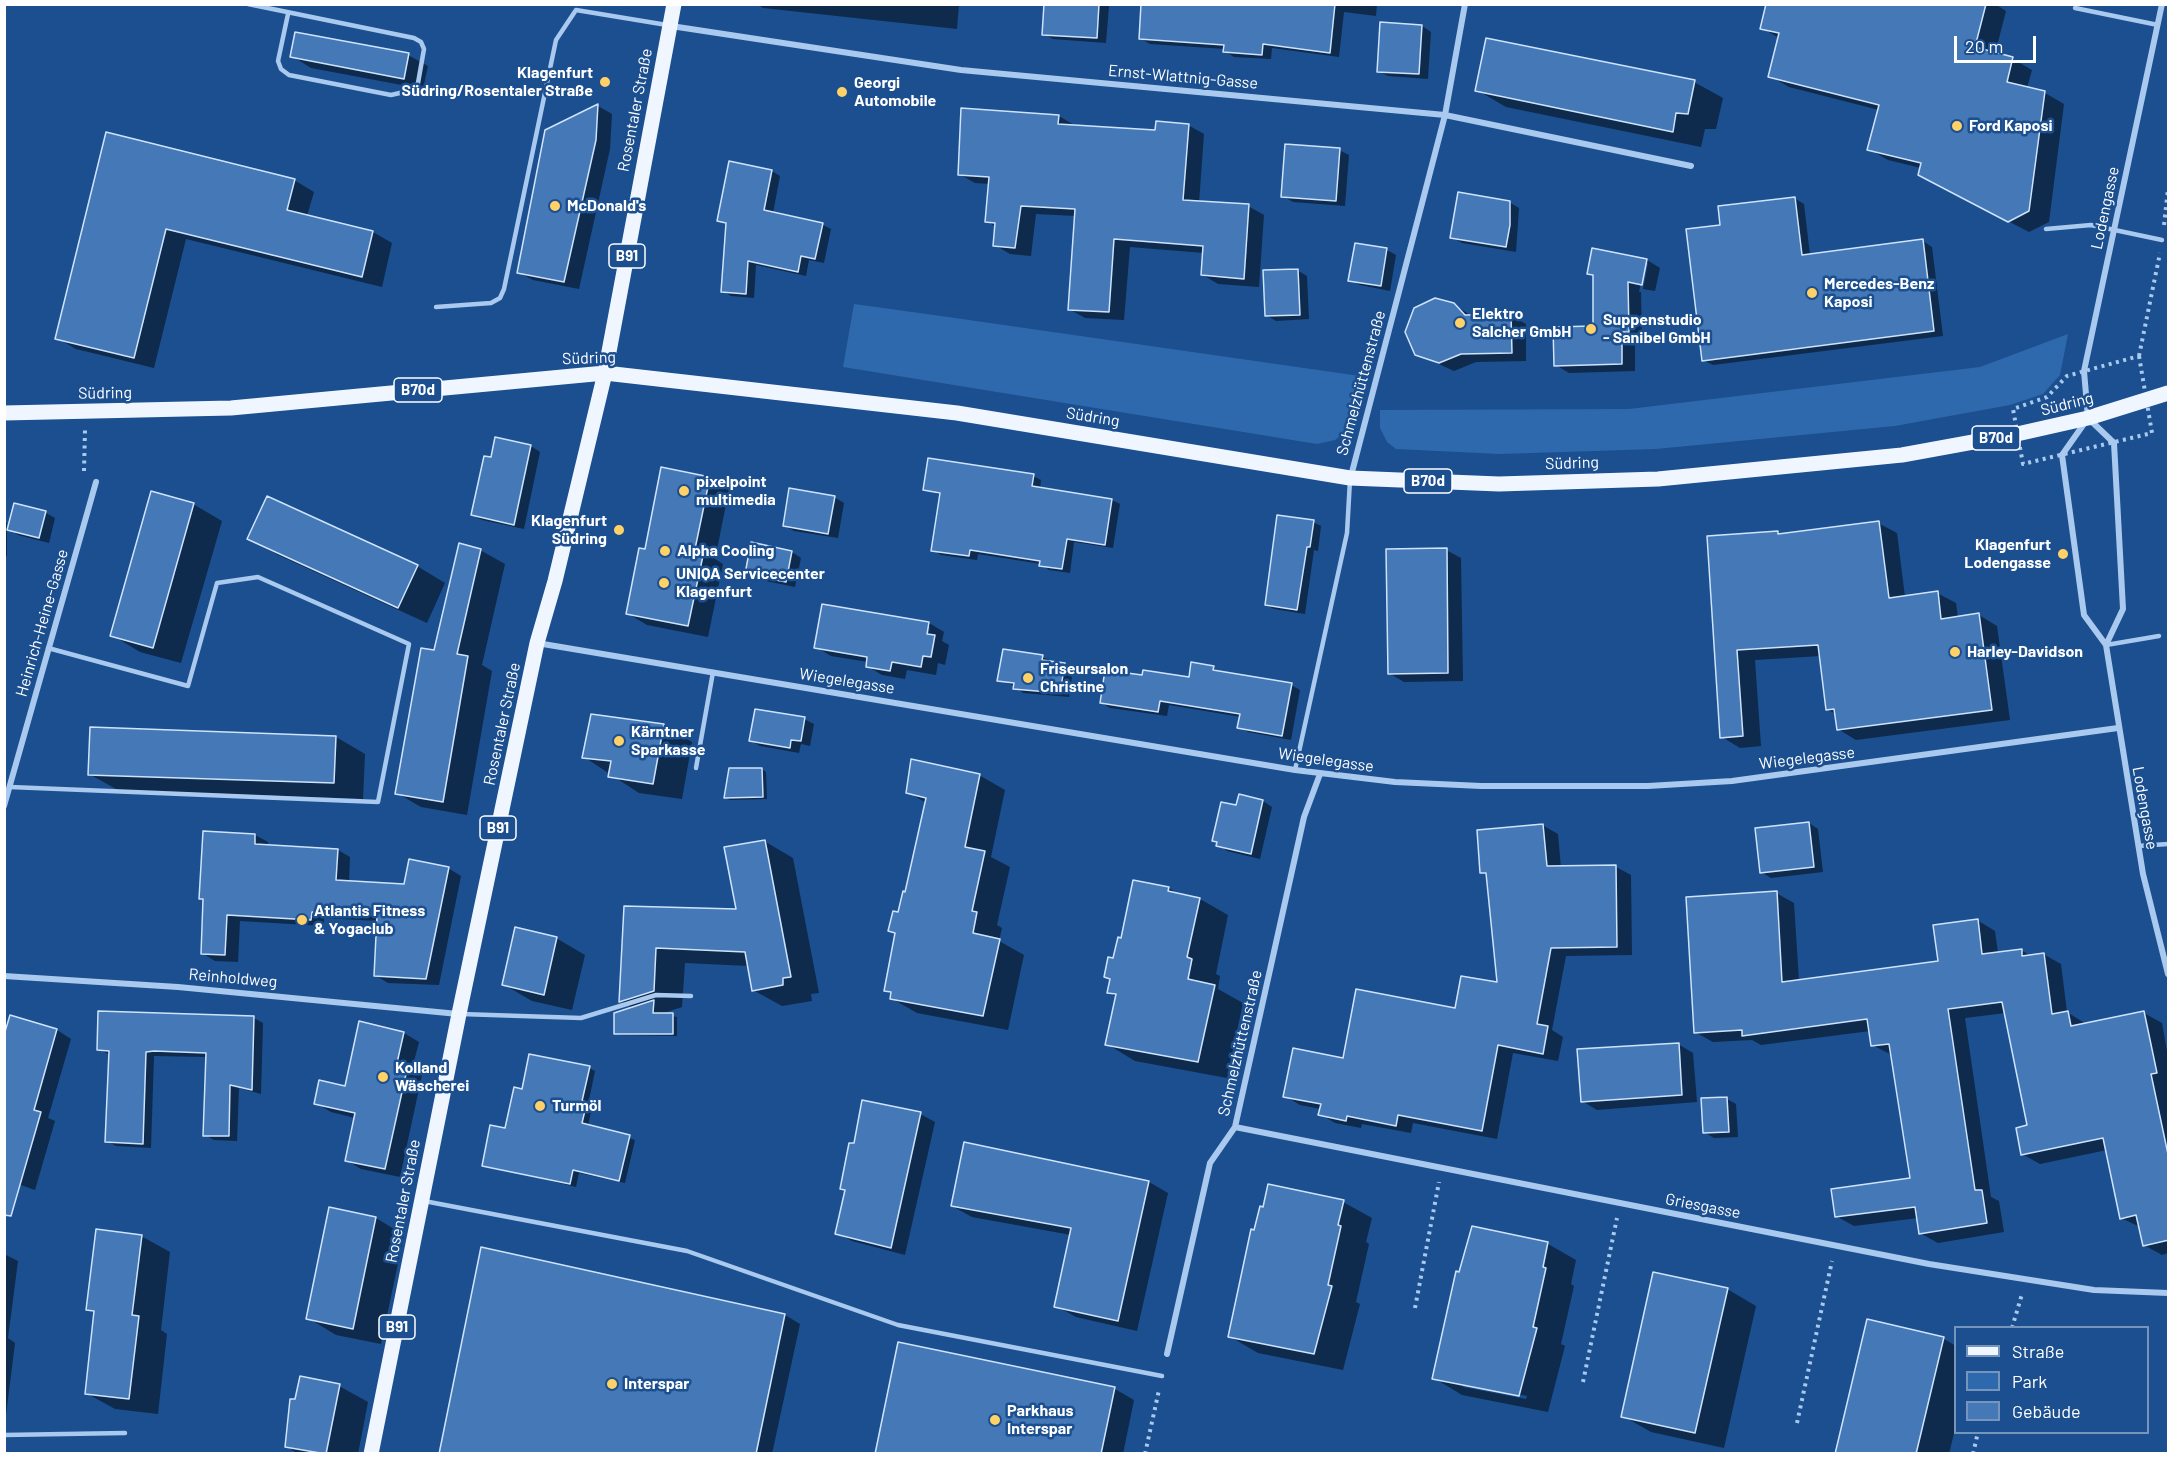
<!DOCTYPE html>
<meta charset="utf-8">
<style>
body{margin:0}
#map{position:relative;width:2173px;height:1458px;overflow:hidden;background:#1b4f8f;font-family:Barlow,sans-serif}
canvas{display:block}
.frame{position:absolute;inset:0;border:6px solid #fff;pointer-events:none}
.legend{position:absolute;left:1954px;top:1326px;width:195px;height:108px;box-sizing:border-box;background:#1b4f8f;border:2px solid #7695bc;margin:0;padding:8px 10px;list-style:none;font-size:18px;color:#fff}
.legend li{display:flex;align-items:center;gap:12px;height:30px}
.legend b{width:30px;border:2px solid #7695bc}
.scale{position:absolute;left:1954px;top:36px;width:82px;height:27px;box-sizing:border-box;border:3px solid #fff;border-top:0;padding-left:8px;font-size:18px;line-height:21px;white-space:nowrap;color:#fff;-webkit-text-stroke:4px #1b4f8f;paint-order:stroke}
</style>
<div id="map">
<canvas width="2173" height="1458"></canvas>
<div class="frame"></div>
<ul class="legend">
<li><b style="height:8px;background:#f0f6ff"></b>Straße</li>
<li><b style="height:16px;background:#2e69ad"></b>Park</li>
<li><b style="height:16px;background:#4478b7"></b>Gebäude</li>
</ul>
<div class="scale">20 m</div>
</div>
<script>
const g = document.querySelector('canvas').getContext('2d');
g.lineJoin = 'round';
function fillPath(path, color) { g.fillStyle = color; g.fill(path, 'evenodd'); }
const shape = rows => new Path2D(rows.map(r => 'M' + r).join(''));
function strokePath(path, color, width, dash) { g.strokeStyle = color; g.lineWidth = width; g.lineCap = dash ? 'butt' : 'round'; g.setLineDash(dash || []); g.stroke(path); }
function label(font, color, halo, rows, align = 'center') {
  g.font = font + ' Barlow,sans-serif'; g.lineWidth = 5; g.setLineDash([]); g.textBaseline = 'middle'; g.strokeStyle = halo; g.fillStyle = color; for (const [text, x, y, turn = 0] of rows) {
    g.save(); g.translate(x, y); g.rotate((+turn || 0) * Math.PI / 180); g.textAlign = isNaN(turn) ? turn : align; if (halo) g.strokeText(text, 0, 0); g.fillText(text, 0, 0); g.restore();
  }
}
const green = shape([
 [854,304,934,315,1360,376,1348,430,1335,440,1317,444,843,367],
 [2068,334,2060,375,2043,394,2010,405,1895,426,1656,449,1500,454,1396,449,1387,442,1380,428,1380,410,1629,409,1980,367]
]);
const shadow = shape([
 [757,4,959,4,957,29,763,8],
 [1046,4,1109,6,1106,43,1053,39,1044,34],
 [1143,4,1377,4,1376,16,1344,12,1339,57,1272,48,1271,59,1234,57,1225,51,1225,49,1150,44,1141,39],
 [1768,4,1995,4,2006,11,1995,54,2013,59,2032,70,2027,88,2045,93,2064,104,2049,222,2029,232,1939,185,1921,168,1888,160,1869,149,1879,110,1789,87,1770,76,1779,38,1762,28],
 [1422,26,1431,32,1428,79,1388,76,1378,71],
 [408,55,428,66,423,89,311,68,292,56],
 [1694,82,1723,98,1716,129,1705,129,1701,147,1506,107,1477,90],
 [598,106,612,114,610,149,579,289,533,280,518,272],
 [1059,116,1074,125,1156,132,1188,125,1204,134,1199,203,1248,206,1264,215,1259,287,1218,284,1203,275,1204,253,1130,247,1124,320,1085,318,1069,309,1076,216,1036,214,1031,256,1010,254,995,245,996,227,987,221,990,184,975,183,959,174],
 [107,134,294,180,314,192,307,216,373,232,392,243,382,287,186,239,154,368,76,349,57,338],
 [1339,150,1349,155,1345,206,1293,202,1283,196],
 [731,163,772,171,780,176,773,213,823,225,831,229,824,263,809,260,806,276,756,265,754,298,731,296,723,291,727,225,719,220],
 [1794,198,1804,204,1810,255,1923,241,1932,247,1943,336,1713,365,1703,360,1722,226],
 [1509,202,1519,208,1516,252,1462,243,1452,237],
 [1356,245,1387,250,1396,255,1390,291,1360,285,1350,280],
 [1647,260,1660,268,1655,291,1643,289,1648,263,1645,263,1639,292,1641,292,1642,339,1635,339,1635,371,1569,373,1556,365,1595,327,1594,276,1589,273],
 [1297,270,1307,276,1309,319,1276,321,1266,315],
 [1453,304,1472,316,1511,316,1526,324,1526,361,1476,362,1454,371,1417,354],
 [496,438,531,446,540,452,524,529,482,520,473,515],
 [1033,476,1041,480,1040,489,1112,500,1120,504,1113,548,1074,542,1070,573,1049,570,1041,564,978,554,977,560,941,555,933,550,941,495,924,489],
 [709,479,729,490,715,559,723,564,708,637,647,625,627,613,646,551],
 [834,497,844,503,838,538,794,531,785,526],
 [193,504,222,521,181,663,140,652,112,635],
 [16,505,46,513,55,518,49,543,18,535,9,529],
 [4,522,7,523,7,556,4,556],
 [1313,522,1321,526,1318,551,1314,550,1305,614,1274,609,1266,605],
 [1878,523,1897,533,1905,597,1937,593,1956,603,1958,618,1979,615,1997,626,2010,720,1856,740,1838,729,1836,714,1828,710,1821,656,1755,660,1761,746,1740,748,1722,737,1709,537,1777,533,1781,535],
 [249,539,417,566,445,583,427,623,278,555],
 [480,550,505,564,482,665,492,671,467,815,421,807,397,793,435,652],
 [1446,550,1461,558,1463,681,1404,682,1389,673],
 [792,552,801,558,795,587,756,579,746,573],
 [929,623,944,632,942,641,949,645,945,665,938,663,936,675,907,670,905,679,882,675,867,666,868,662,831,656,816,647],
 [927,627,930,627,927,641,924,641],
 [1042,657,1073,670,1069,697,1023,693,1015,686,999,680],
 [1213,668,1222,673,1291,685,1300,690,1291,740,1248,732,1239,727,1241,717,1169,705,1167,716,1110,708,1102,703,1143,677,1190,679],
 [804,719,814,724,810,746,801,744,799,753,760,746,751,741],
 [663,725,692,742,682,799,639,793,584,757],
 [336,737,365,754,363,799,118,790,89,774],
 [762,769,766,772,767,799,730,800,726,798,730,770],
 [979,775,1005,790,991,857,1010,867,997,925,1002,928,999,941,1024,955,1008,1030,917,1013,891,998,892,994,886,990,896,934,890,930,906,894,926,803,908,792],
 [1240,796,1263,801,1272,807,1260,859,1227,851,1213,840,1237,807],
 [1809,823,1818,829,1823,872,1771,878,1761,872],
 [1542,825,1558,834,1561,868,1616,867,1631,875,1632,955,1566,956,1552,1030,1563,1037,1558,1061,1513,1053,1497,1139,1413,1123,1411,1133,1362,1124,1361,1128,1335,1123,1320,1114,1321,1109,1300,1105,1285,1096,1344,1059,1456,1010,1498,984,1488,875,1482,872],
 [255,835,268,842,267,847,338,850,350,857,349,883,405,886,448,868,461,876,439,985,388,983,375,975,378,921,324,918,324,926,240,921,238,962,215,961,202,953,205,901,201,899],
 [764,841,793,858,819,993,811,994,812,1001,782,1006,753,990,749,966,685,963,682,1007,661,1014,677,1017,677,1036,620,1035,615,1033,633,1008,620,1001,625,908,738,910],
 [1135,881,1169,888,1180,895,1200,899,1228,915,1216,974,1220,976,1218,989,1243,1003,1227,1078,1135,1061,1107,1044,1117,997,1109,992,1111,980,1105,977,1122,940],
 [1776,893,1794,903,1799,981,1939,963,1977,920,1995,931,1998,953,2021,950,2031,956,2043,954,2061,964,2067,1012,2086,1024,2144,1013,2162,1023,2168,1057,2168,1253,2162,1255,2144,1245,2140,1227,2121,1218,2107,1150,2040,1164,2022,1154,2029,1127,2006,1013,1965,1018,1991,1197,1999,1201,2004,1232,1938,1243,1920,1233,1918,1218,1854,1226,1836,1216,1912,1180,1892,1055,1872,1045,1870,1031,1761,1045,1752,1040,1713,1042,1695,1032],
 [556,938,585,955,572,1010,532,1001,503,984],
 [100,1013,254,1018,263,1023,261,1094,239,1088,237,1141,214,1140,205,1135,207,1057,154,1056,151,1148,116,1146,107,1141,110,1055,99,1049],
 [11,1017,57,1030,71,1039,48,1118,55,1121,35,1190,15,1183],
 [404,1033,419,1042,412,1069,422,1075,400,1177,361,1169,346,1160,355,1118,331,1112,316,1103,346,1088],
 [1678,1044,1693,1053,1697,1102,1597,1110,1582,1101],
 [589,1068,595,1071,588,1105,592,1107,588,1126,635,1140,625,1183,579,1173,576,1187,483,1165,507,1130],
 [1727,1099,1736,1104,1738,1137,1714,1138,1704,1132],
 [920,1114,935,1122,905,1255,852,1241,837,1233,846,1191,842,1188,855,1145],
 [1149,1182,1168,1193,1137,1331,1076,1317,1056,1306,1071,1235,972,1217,952,1206],
 [1343,1202,1372,1218,1366,1242,1369,1244,1356,1302,1360,1304,1343,1370,1258,1353,1229,1336],
 [376,1218,404,1235,381,1344,336,1335,308,1318],
 [141,1236,170,1252,161,1330,167,1334,158,1414,115,1409,86,1393,96,1313,88,1309],
 [1548,1244,1576,1260,1571,1284,1574,1286,1561,1344,1565,1346,1548,1412,1462,1395,1434,1378],
 [1463,1383,1527,1396,1526,1399,1463,1387],
 [4,1254,18,1261,8,1338,15,1343,5,1423],
 [1727,1289,1756,1306,1724,1448,1651,1432,1623,1416],
 [785,1315,800,1324,772,1454,441,1454],
 [1868,1321,1944,1339,1956,1346,1956,1425,1949,1454,1837,1454],
 [339,1386,368,1402,358,1454,298,1454,286,1446,292,1400],
 [1115,1389,1134,1400,1123,1454,876,1454]
]);
const building = shape([
 [1044,4,1099,4,1097,38,1042,35,1044,4],
 [1141,4,1335,4,1330,53,1263,44,1262,55,1223,52,1224,45,1139,39,1141,4],
 [1766,4,1986,4,1975,47,2013,57,2007,82,2045,91,2029,211,2008,222,1918,175,1921,163,1867,150,1879,105,1768,77,1779,33,1760,29,1766,4],
 [1380,22,1422,25,1419,74,1377,72,1380,22],
 [295,32,409,53,404,79,290,57,295,32],
 [1486,38,1695,80,1688,114,1676,113,1673,132,1475,91,1486,38],
 [598,104,596,140,564,282,517,273,545,130,598,104],
 [961,108,1059,115,1058,124,1155,130,1156,121,1189,124,1183,200,1249,204,1244,279,1201,275,1203,246,1114,239,1109,312,1068,310,1075,209,1021,206,1015,248,993,246,995,223,985,222,989,177,958,175,961,108],
 [106,132,295,179,287,210,373,231,362,277,166,229,134,358,55,339,106,132],
 [1285,144,1340,148,1336,201,1281,197,1285,144],
 [729,161,772,170,764,210,823,223,815,259,801,256,798,272,748,261,746,294,721,292,726,223,717,221,729,161],
 [1458,192,1510,201,1510,225,1506,247,1450,238,1458,192],
 [1795,197,1802,255,1923,239,1934,331,1702,361,1686,229,1720,225,1718,206,1795,197],
 [1355,243,1387,248,1381,286,1348,281,1355,243],
 [1592,248,1647,259,1642,285,1628,282,1629,332,1622,332,1622,364,1554,366,1553,327,1593,326,1593,275,1587,274,1592,248],
 [1298,269,1300,315,1265,316,1263,270,1298,269],
 [1435,298,1454,303,1465,315,1511,314,1512,353,1461,354,1439,363,1415,355,1405,332,1414,308,1435,298],
 [495,437,531,445,514,525,471,515,484,456,491,457,495,437],
 [928,458,1034,474,1032,486,1112,499,1105,545,1067,539,1062,569,1039,566,1040,561,970,550,969,556,931,551,940,493,923,490,928,458],
 [661,467,710,477,695,549,704,551,688,626,626,614,639,548,645,549,661,467],
 [789,488,835,496,828,534,783,526,789,488],
 [151,491,194,503,153,648,110,636,151,491],
 [267,496,418,565,398,608,247,539,267,496],
 [14,503,46,511,39,538,7,530,14,503],
 [1277,515,1314,520,1310,547,1307,547,1297,610,1265,605,1277,515],
 [1879,521,1889,598,1938,591,1941,619,1979,613,1992,710,1837,730,1834,709,1826,710,1818,645,1737,650,1743,736,1720,738,1707,536,1778,531,1778,534,1879,521],
 [751,542,792,551,786,582,745,574,751,542],
 [459,543,481,549,457,654,468,656,443,802,395,794,421,648,434,650,459,543],
 [1447,548,1448,673,1388,674,1386,549,1447,548],
 [822,604,929,622,927,634,935,635,931,657,923,656,921,667,892,662,890,671,866,667,867,657,814,648,822,604],
 [1003,649,1043,655,1042,660,1065,663,1060,693,1013,689,1014,683,997,681,1003,649],
 [1191,662,1214,666,1213,670,1292,683,1282,736,1237,728,1240,714,1160,701,1158,712,1100,703,1105,670,1142,675,1143,670,1189,677,1191,662],
 [755,709,805,717,801,741,791,740,790,748,749,741,755,709],
 [591,714,664,724,653,784,608,777,611,761,582,758,591,714],
 [90,727,336,736,334,783,88,775,90,727],
 [911,759,980,774,965,847,985,851,972,911,977,912,973,933,1000,939,983,1016,890,999,891,992,884,991,895,933,888,931,893,911,898,912,903,891,905,892,926,798,906,793,911,759],
 [729,768,762,768,763,797,724,798,729,768],
 [1239,794,1263,800,1251,854,1216,846,1217,842,1212,841,1221,802,1236,805,1239,794],
 [1809,822,1814,867,1760,873,1755,828,1809,822],
 [1543,824,1547,866,1616,865,1617,947,1551,948,1537,1024,1548,1026,1543,1054,1498,1045,1482,1131,1398,1115,1396,1126,1347,1116,1346,1121,1318,1115,1321,1104,1283,1097,1293,1048,1343,1058,1356,989,1455,1008,1461,976,1497,982,1486,873,1480,873,1477,830,1543,824],
 [203,831,255,834,255,844,338,849,336,880,404,884,409,859,449,867,426,979,374,976,377,915,312,912,311,920,227,915,225,955,201,954,203,899,199,899,203,831],
 [765,840,791,977,783,978,783,985,752,991,745,952,656,948,654,991,619,1002,624,906,736,909,724,847,765,840],
 [1133,880,1169,887,1168,891,1200,898,1187,957,1192,959,1188,979,1215,985,1198,1062,1105,1045,1116,994,1107,993,1110,979,1104,977,1108,957,1113,958,1118,937,1121,938,1133,880],
 [1777,891,1782,982,1938,961,1933,925,1978,919,1982,954,2022,949,2022,956,2044,953,2052,1014,2068,1011,2071,1026,2144,1011,2157,1073,2151,1074,2169,1159,2169,1240,2143,1246,2136,1215,2120,1219,2103,1138,2021,1155,2016,1128,2027,1125,2002,1002,1948,1009,1975,1190,1982,1190,1987,1223,1919,1234,1915,1207,1835,1217,1831,1189,1910,1178,1889,1044,1871,1046,1867,1019,1742,1036,1742,1030,1694,1033,1686,897,1777,891],
 [515,927,557,937,544,995,502,985,515,927],
 [654,1000,653,1013,673,1013,673,1034,614,1034,614,1013,654,1000],
 [98,1011,254,1016,252,1090,230,1085,229,1136,203,1136,206,1053,154,1051,146,1052,143,1144,105,1142,109,1051,97,1050,98,1011],
 [10,1015,57,1029,34,1110,41,1112,11,1216,4,1215,4,1035,10,1015],
 [359,1021,404,1032,397,1063,408,1065,385,1169,345,1161,355,1113,314,1104,319,1080,345,1086,359,1021],
 [1679,1043,1682,1095,1581,1102,1577,1049,1679,1043],
 [529,1054,590,1066,582,1101,587,1102,582,1123,630,1135,619,1181,573,1170,570,1184,482,1166,490,1125,505,1128,514,1087,522,1089,529,1054],
 [1727,1097,1729,1132,1703,1133,1701,1098,1727,1097],
 [862,1100,921,1112,891,1248,835,1234,845,1190,840,1189,849,1143,854,1143,862,1100],
 [964,1142,1149,1181,1118,1321,1054,1307,1071,1228,951,1206,964,1142],
 [1268,1184,1344,1200,1338,1225,1341,1226,1328,1285,1332,1286,1314,1354,1228,1337,1251,1229,1254,1230,1260,1206,1263,1207,1268,1184],
 [329,1207,376,1217,353,1329,306,1319,329,1207],
 [1472,1226,1548,1242,1543,1267,1546,1268,1533,1327,1537,1328,1519,1396,1432,1379,1456,1271,1459,1272,1472,1226],
 [96,1229,142,1235,132,1315,139,1316,129,1399,85,1394,94,1311,86,1310,96,1229],
 [481,1247,785,1314,756,1454,439,1454,481,1247],
 [1653,1272,1728,1288,1695,1433,1621,1417,1653,1272],
 [1867,1319,1944,1337,1916,1454,1835,1454,1867,1319],
 [898,1342,1115,1387,1101,1454,875,1454,898,1342],
 [300,1376,340,1384,326,1454,285,1447,290,1399,295,1399,300,1376]
]);
const path = shape([
 [2164,225,2168,189],
 [2139,356,2152,433,2023,464,2013,409,2047,397,2067,376,2139,356],
 [2139,356,2160,253],
 [84,471,85,430],
 [1415,1308,1439,1182],
 [2012,1328,2022,1294],
 [1583,1382,1617,1218],
 [1797,1423,1832,1261],
 [1145,1454,1159,1390],
 [1973,1454,1978,1432]
]);
const service = shape([
 [248,4,414,38,421,42,424,49,418,83,413,90,391,95,289,75,281,69,278,61,288,14],
 [2075,8,2158,25],
 [2046,229,2091,225,2162,240],
 [436,307,491,303,500,298,504,289,556,40,576,10,667,25],
 [2106,645,2159,636],
 [696,768,713,672],
 [1295,770,1347,533,1350,480],
 [10,787,378,802,409,644,258,577,217,583,188,686,48,648],
 [2138,846,2168,844],
 [461,1014,581,1018,656,995,691,996],
 [424,1201,687,1251,898,1325,1162,1376],
 [4,1435,125,1433]
]);
const minor = shape([
 [671,26,961,70,1445,115,1691,166],
 [2086,421,2062,455,2084,615,2106,645,2143,874,2168,974],
 [1351,476,1445,115,1465,4],
 [537,643,1295,770,1395,782,1481,786,1648,786,1732,781,2118,728],
 [2106,645,2123,609,2114,443,2088,418,2084,371,2162,4],
 [4,806,96,482],
 [4,976,178,987,458,1014],
 [1235,1127,1929,1264,2094,1290,2168,1293],
 [1167,1354,1210,1163,1235,1127,1304,817,1320,774]
]);
const primary = shape([
 [4,413,231,408,605,373,957,413,1350,478,1499,484,1658,479,1902,455,2017,434,2088,418,2168,393],
 [371,1454,459,1014,537,643,555,581,605,373,674,4]
]);
const markers = [
 [605,82,6,"#ffd166"],
 [842,92,6,"#ffd166"],
 [1957,126,6,"#ffd166"],
 [555,206,6,"#ffd166"],
 [1812,293,6,"#ffd166"],
 [1460,323,6,"#ffd166"],
 [1591,329,6,"#ffd166"],
 [684,491,6,"#ffd166"],
 [619,530,6,"#ffd166"],
 [665,551,6,"#ffd166"],
 [2063,554,6,"#ffd166"],
 [664,583,6,"#ffd166"],
 [1955,652,6,"#ffd166"],
 [1028,678,6,"#ffd166"],
 [619,741,6,"#ffd166"],
 [302,920,6,"#ffd166"],
 [383,1077,6,"#ffd166"],
 [540,1106,6,"#ffd166"],
 [612,1384,6,"#ffd166"],
 [995,1420,6,"#ffd166"]
];
const shields = [
 [627,256,36],
 [418,390,48],
 [1996,438,48],
 [1428,481,48],
 [498,828,36],
 [397,1327,36]
];
const shieldNames = [
 ["B91",627,256],
 ["B70d",418,390],
 ["B70d",1996,438],
 ["B70d",1428,481],
 ["B91",498,828],
 ["B91",397,1327]
];
const poiNames = [
 ["Klagenfurt",593,73,"right"],
 ["Südring/Rosentaler Straße",593,91,"right"],
 ["Georgi",854,83],
 ["Automobile",854,101],
 ["Ford Kaposi",1969,126],
 ["McDonald's",567,206],
 ["Mercedes-Benz",1824,284],
 ["Kaposi",1824,302],
 ["Elektro",1472,314],
 ["Salcher GmbH",1472,332],
 ["Suppenstudio",1603,320],
 ["- Sanibel GmbH",1603,338],
 ["pixelpoint",696,482],
 ["multimedia",696,500],
 ["Klagenfurt",607,521,"right"],
 ["Südring",607,539,"right"],
 ["Klagenfurt",2051,545,"right"],
 ["Lodengasse",2051,563,"right"],
 ["Alpha Cooling",677,551],
 ["UNIQA Servicecenter",676,574],
 ["Klagenfurt",676,592],
 ["Harley-Davidson",1967,652],
 ["Friseursalon",1040,669],
 ["Christine",1040,687],
 ["Kärntner",631,732],
 ["Sparkasse",631,750],
 ["Atlantis Fitness",314,911],
 ["& Yogaclub",314,929],
 ["Kolland",395,1068],
 ["Wäscherei",395,1086],
 ["Turmöl",552,1106],
 ["Interspar",624,1384],
 ["Parkhaus",1007,1411],
 ["Interspar",1007,1429]
];
const streetNames = [
 ["Ernst-Wlattnig-Gasse",1183,77,5],
 ["Rosentaler Straße",635,110,-79],
 ["Lodengasse",2105,208,-78],
 ["Südring",589,358,-2],
 ["Schmelzhüttenstraße",1361,383,-75],
 ["Südring",105,393,-1],
 ["Südring",2067,404,-14],
 ["Südring",1093,417,9],
 ["Südring",1572,463,-2],
 ["Heinrich-Heine-Gasse",42,623,-74],
 ["Wiegelegasse",847,681,9],
 ["Rosentaler Straße",502,724,-78],
 ["Wiegelegasse",1807,758,-7],
 ["Wiegelegasse",1326,760,8],
 ["Lodengasse",2145,808,80],
 ["Reinholdweg",233,978,5],
 ["Schmelzhüttenstraße",1240,1043,-77],
 ["Rosentaler Straße",403,1201,-79],
 ["Griesgasse",1703,1206,11]
];
fillPath(green, '#2e69ad');
fillPath(shadow, '#0007');
fillPath(building, '#4478b7');
strokePath(building, '#cfe3fa', 1.5);
strokePath(path, '#a9c9ee', 4, [3, 4.5]);
strokePath(service, '#a9c9ee', 4.5);
strokePath(minor, '#a9c9ee', 6);
strokePath(primary, '#f0f6ff', 15);
for (const [x, y, r, color] of markers) { const dot = new Path2D(); dot.arc(x, y, r, 0, 2 * Math.PI); g.fillStyle = color; g.fill(dot); strokePath(dot, '#1b4f8f', 2); }
for (const [x, y, w] of shields) { const box = new Path2D(); box.roundRect(x - w / 2, y - 12, w, 24, 4.5); g.fillStyle = '#1b4f8f'; g.fill(box); strokePath(box, '#fff', 1.5); }
label('bold 15px', '#fff', null, shieldNames);
label('bold 16px', '#fff', '#1b4f8f', poiNames, 'left');
label('16px', '#fff', '#1b4f8f', streetNames);
</script>
